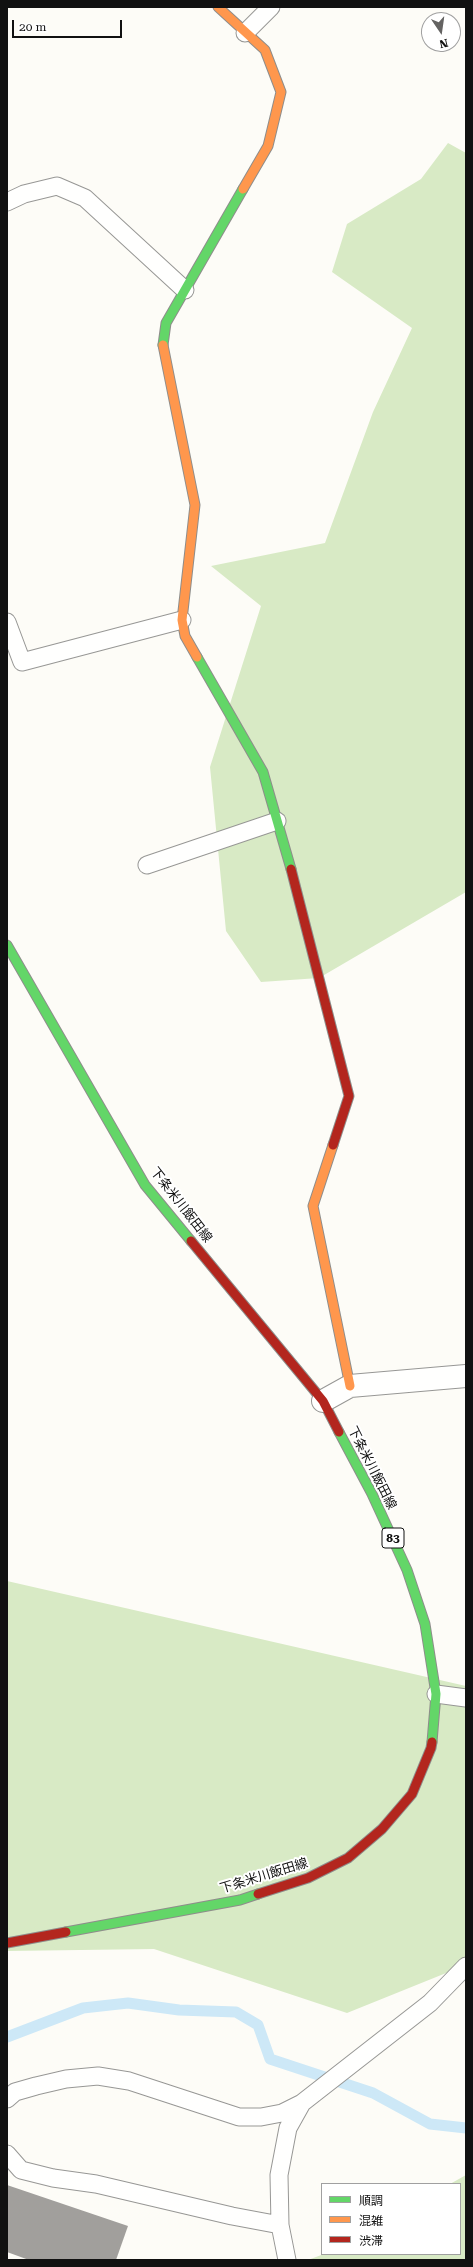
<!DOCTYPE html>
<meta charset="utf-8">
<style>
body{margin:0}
#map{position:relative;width:473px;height:2267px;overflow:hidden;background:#fdfcf7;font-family:"Roboto Serif","Noto Sans JP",serif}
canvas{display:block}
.frame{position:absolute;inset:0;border:8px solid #111;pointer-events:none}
.legend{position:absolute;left:321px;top:2183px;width:140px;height:72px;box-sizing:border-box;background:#fff;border:1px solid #a0a0a0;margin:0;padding:5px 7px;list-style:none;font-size:12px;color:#111}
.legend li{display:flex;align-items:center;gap:8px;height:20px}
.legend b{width:20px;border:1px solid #a0a0a0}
.north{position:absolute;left:421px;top:12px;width:40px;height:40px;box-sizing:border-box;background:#fff;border:1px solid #a0a0a0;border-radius:50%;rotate:167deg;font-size:11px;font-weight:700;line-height:16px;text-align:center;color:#111}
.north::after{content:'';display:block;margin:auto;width:14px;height:18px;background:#646362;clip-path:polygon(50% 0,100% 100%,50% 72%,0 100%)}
.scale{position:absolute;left:12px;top:20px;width:110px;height:18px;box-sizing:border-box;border:2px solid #111;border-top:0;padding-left:5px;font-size:12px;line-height:14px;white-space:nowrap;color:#111;-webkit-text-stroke:3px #fff;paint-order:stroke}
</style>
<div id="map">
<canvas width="473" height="2267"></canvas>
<div class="frame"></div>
<ul class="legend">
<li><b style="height:5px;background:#63d668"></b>順調</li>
<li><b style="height:5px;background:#ff974d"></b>混雑</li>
<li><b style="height:5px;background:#b3261e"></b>渋滞</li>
</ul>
<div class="north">N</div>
<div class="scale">20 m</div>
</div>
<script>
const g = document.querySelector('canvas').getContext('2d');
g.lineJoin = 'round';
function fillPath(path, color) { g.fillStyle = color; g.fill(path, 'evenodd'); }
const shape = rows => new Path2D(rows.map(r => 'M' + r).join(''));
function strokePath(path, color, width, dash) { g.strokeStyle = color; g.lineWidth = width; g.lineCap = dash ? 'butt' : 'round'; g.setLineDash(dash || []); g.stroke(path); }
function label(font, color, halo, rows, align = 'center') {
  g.font = font + ' "Roboto Serif","Noto Sans JP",serif'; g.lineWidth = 4; g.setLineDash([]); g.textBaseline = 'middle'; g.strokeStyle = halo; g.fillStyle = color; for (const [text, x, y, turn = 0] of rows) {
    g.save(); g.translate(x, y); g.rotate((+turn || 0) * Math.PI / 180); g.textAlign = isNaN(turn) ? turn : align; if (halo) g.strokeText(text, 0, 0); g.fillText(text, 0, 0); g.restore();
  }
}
const forest = shape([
 [448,143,466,153,466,892,319,978,261,982,226,931,210,767,261,606,211,566,325,543,373,412,412,328,332,272,347,224,421,179],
 [7,1581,466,1686,466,1965,347,2013,154,1949,7,1951],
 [466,2175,466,2260,308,2260,324,2254,460,2254,460,2184,450,2184]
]);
const stream = shape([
 [7,2037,83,2008,128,2003,179,2010,236,2012,258,2025,270,2059,373,2093,430,2124,466,2128]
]);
const building = shape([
 [7,2185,128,2226,116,2260,29,2260,7,2252]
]);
const lane = shape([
 [245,33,271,7],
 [7,202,24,194,57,186,85,198,185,290],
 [7,622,22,662,182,620],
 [147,865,277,821],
 [436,1694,466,1698],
 [7,2099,15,2092,36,2086,66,2079,98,2076,129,2081,239,2117,261,2117,282,2113,302,2103],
 [7,2154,21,2170,53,2178,96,2184,232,2216,280,2225],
 [287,2260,280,2225,279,2175,288,2128,302,2103,430,2003,466,1966]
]);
const street = shape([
 [323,1401,350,1386,466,1376]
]);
const fast = shape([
 [163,345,166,323,243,189],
 [197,657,263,772,291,869],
 [7,945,145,1185,191,1241],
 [339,1432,372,1494,407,1570,425,1624,436,1694,432,1742],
 [66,1932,240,1900,258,1894]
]);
const slow = shape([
 [218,7,265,50,281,92,268,146,243,189],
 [163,345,195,505,182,620,185,636,197,657],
 [333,1145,313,1206,350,1386]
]);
const jam = shape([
 [291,869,349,1096,333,1145],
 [191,1241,323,1401,339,1432],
 [258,1894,308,1878,348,1858,382,1829,412,1794,431,1748,432,1742],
 [7,1943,66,1932]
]);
const shields = [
 [393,1538,22]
];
const shieldNames = [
 ["83",393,1538]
];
const streetNames = [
 ["下条米川飯田線",181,1205,52],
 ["下条米川飯田線",372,1468,63],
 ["下条米川飯田線",264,1876,-17]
];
fillPath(forest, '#d8eac5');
strokePath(stream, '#cde8f7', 11);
fillPath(building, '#a19f9c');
strokePath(lane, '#979795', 19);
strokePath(street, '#979795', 24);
strokePath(fast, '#8e8d8b', 11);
strokePath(slow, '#8e8d8b', 11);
strokePath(jam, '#8e8d8b', 11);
strokePath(lane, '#fffffe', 17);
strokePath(street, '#fffffe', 22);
strokePath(fast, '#63d668', 9);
strokePath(slow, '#ff974d', 9);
strokePath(jam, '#b3261e', 9);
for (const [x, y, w] of shields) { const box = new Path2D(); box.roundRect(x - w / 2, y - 10, w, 20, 3); g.fillStyle = '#fff'; g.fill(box); strokePath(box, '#111', 1); }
label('bold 12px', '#111', null, shieldNames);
label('13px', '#111', '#fff', streetNames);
</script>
